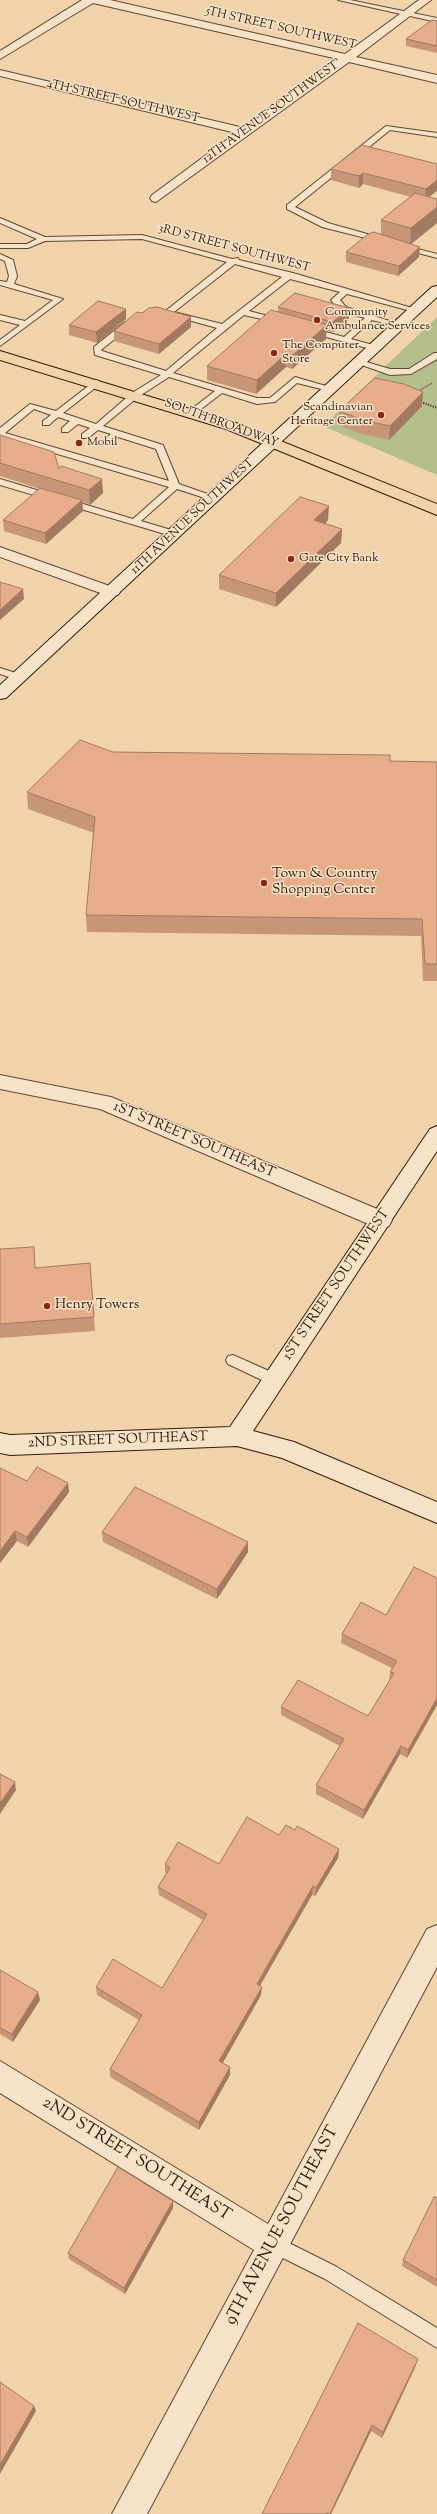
<!DOCTYPE html>
<style>
body{margin:0}
canvas{display:block;background:#f0d3ab}
</style>
<canvas width="437" height="2514"></canvas>
<script>
const g = document.querySelector('canvas').getContext('2d');
g.lineJoin = 'round';
function fillPath(path, color) { g.fillStyle = color; g.fill(path, 'evenodd'); }
const shape = rows => new Path2D(rows.map(r => 'M' + r).join(''));
function strokePath(path, color, width, dash) { g.strokeStyle = color; g.lineWidth = width; g.lineCap = dash ? 'butt' : 'round'; g.setLineDash(dash || []); g.stroke(path); }
function label(font, color, halo, rows, align = 'center') {
  g.font = font + ' "Sorts Mill Goudy",serif'; g.lineWidth = 3; g.setLineDash([]); g.textBaseline = 'middle'; g.strokeStyle = halo; g.fillStyle = color; for (const [text, x, y, turn = 0] of rows) {
    g.save(); g.translate(x, y); g.rotate((+turn || 0) * Math.PI / 180); g.textAlign = isNaN(turn) ? turn : align; if (halo) g.strokeText(text, 0, 0); g.fillText(text, 0, 0); g.restore();
  }
}
const green = shape([
 [437,317,437,475,323,426]
]);
const pathFar1 = shape([
 [417,392,432,383]
]);
const path = shape([
 [421,402,437,408]
]);
const lane = shape([
 [338,0,350,0,437,18,437,22,338,0],
 [386,126,437,133,437,137,390,130,295,207,328,223,385,239,385,243,322,227,287,209,287,205,386,126],
 [0,218,45,237,142,235,232,259,238,258,239,260,293,273,419,310,415,312,347,294,340,300,346,307,402,325,398,327,372,320,351,339,377,346,378,348,374,350,308,332,307,330,311,328,344,337,365,318,340,311,331,300,340,292,290,279,249,311,283,320,283,324,244,315,173,373,257,398,270,398,295,377,333,388,333,392,297,383,275,402,257,404,222,393,192,416,189,415,189,411,215,391,169,377,138,397,103,426,163,445,179,484,219,498,214,501,177,489,141,521,178,532,178,536,175,537,0,485,0,479,133,519,169,487,0,437,0,428,30,404,56,411,96,380,99,381,99,385,63,413,96,424,132,393,161,375,95,355,94,347,125,322,131,322,131,326,101,350,102,351,166,371,217,328,163,313,227,262,142,239,45,241,28,248,0,248,0,244,27,244,37,239,0,223,0,218],
 [235,264,282,277,222,324,174,312,235,264],
 [34,409,51,415,43,421,43,425,49,425,58,417,70,421,62,428,62,432,68,432,78,424,90,428,82,434,82,438,88,438,98,430,111,434,103,441,103,445,109,445,118,437,156,449,169,481,5,433,34,409],
 [399,244,437,254,437,258,399,248,399,244],
 [0,254,13,260,17,276,14,284,63,299,0,346,0,340,20,325,0,320,0,315,25,321,53,300,0,285,0,281,7,282,9,276,5,261,0,259,0,254],
 [434,353,437,353,437,359,411,374,390,375,356,363,360,360,390,369,409,369,434,353],
 [0,668,22,675,23,677,18,680,0,674,0,668],
 [233,1355,278,1375,280,1379,278,1383,268,1383,228,1364,226,1360,228,1356,233,1355],
 [273,2235,337,2267,437,2328,437,2348,325,2279,267,2250,264,2244,267,2238,273,2235]
]);
const street = shape([
 [82,0,110,0,345,54,419,0,431,0,356,57,437,75,437,83,349,62,156,202,152,201,150,198,152,195,236,133,0,76,0,70,244,128,338,59,93,3,0,59,0,51,82,0],
 [0,547,118,589,120,592,118,595,106,595,0,557,0,547],
 [0,1075,111,1097,389,1214,392,1220,389,1226,381,1228,373,1226,100,1109,0,1089,0,1075],
 [437,1925,437,1967,147,2514,112,2514,254,2250,0,2093,0,2061,268,2224,427,1929,437,1925]
]);
const secondary = shape([
 [437,286,437,297,6,698,0,699,0,685,432,287,437,286],
 [437,1126,437,1151,253,1431,294,1442,437,1502,437,1523,282,1458,237,1446,10,1455,0,1453,0,1433,10,1435,230,1427,430,1129,437,1126]
]);
const primary = shape([
 [0,351,236,423,437,504,437,515,226,429,0,360,0,351]
]);
const wall = shape([
 [437,21,437,53,406,46,406,39],
 [437,164,430,197,437,223,411,244,419,257,398,276,346,262,346,252,381,234,381,220,411,197,363,184,359,188,331,180,331,169],
 [278,307,349,308,349,318,333,332,326,331,326,339,292,369,286,367,256,394,207,380,207,366,278,312],
 [126,309,126,319,97,343,69,335,69,325],
 [191,327,159,354,114,341,114,331],
 [422,406,389,440,362,434,338,425,339,411],
 [0,435,59,469,103,493,90,505,82,502,83,511,46,544,4,531,3,520,40,489,0,476],
 [328,520,325,524,342,529,341,543,276,607,219,589,219,575],
 [113,752,390,761,437,762,437,981,423,981,421,936,87,932,86,915,94,833,28,809,27,792],
 [0,1249,36,1268,90,1263,95,1331,0,1338],
 [27,1481,68,1483,69,1492,28,1547,17,1541,0,1563],
 [102,1532,248,1542,248,1552,217,1599,103,1542],
 [437,1578,437,1705,407,1758,400,1754,363,1819,316,1794,316,1785,340,1746,281,1715,281,1707,368,1716,389,1681,390,1672,392,1668,341,1643,342,1634,386,1615],
 [295,1830,339,1849,338,1858,315,1896,312,1895,260,1986,261,1995,223,2063,230,2067,230,2075,199,2130,110,2077,110,2069,139,2020,97,1995,96,1987,162,1988,203,1920,159,1895,158,1887,167,1874,165,1873,165,1864,219,1864,279,1835],
 [0,1970,40,2000,13,2042,0,2034],
 [437,2198,437,2287,402,2266,403,2260],
 [173,2201,173,2208,125,2294,69,2259,68,2253],
 [416,2365,382,2438,371,2431,331,2514,262,2514]
]);
const shadedWall = shape([
 [363,173,363,184,359,188,359,176],
 [437,180,437,191,425,200,426,189],
 [437,207,437,223,410,245,411,228],
 [420,247,419,257,398,276,399,266],
 [349,308,349,318,333,332,333,322],
 [126,309,126,319,97,343,96,332],
 [191,317,191,327,159,354,159,344],
 [327,325,326,339,292,369,293,355],
 [286,354,286,367,256,394,257,380],
 [423,392,422,406,389,440,390,426],
 [102,479,103,493,90,505,89,490],
 [82,500,83,511,46,544,45,533],
 [329,506,328,520,314,535,314,520],
 [342,529,341,543,276,607,276,593],
 [23,589,24,599,0,620,0,610],
 [68,1483,69,1492,28,1547,27,1537],
 [15,1531,17,1541,0,1563,0,1551],
 [248,1542,248,1552,217,1599,217,1589],
 [437,1698,437,1705,407,1758,408,1750],
 [401,1746,400,1754,363,1819,364,1810],
 [15,1782,16,1790,0,1814,0,1803],
 [339,1849,338,1858,315,1896,316,1888],
 [313,1886,312,1895,256,1992,257,1984],
 [262,1987,261,1995,219,2069,219,2061],
 [38,1992,40,2000,13,2042,12,2034],
 [230,2067,230,2075,199,2130,199,2122],
 [173,2201,173,2208,125,2294,124,2288],
 [418,2359,416,2365,382,2438,383,2432],
 [34,2406,36,2411,0,2474,0,2465],
 [372,2425,371,2431,331,2514,330,2514]
]);
const building = shape([
 [432,20,437,21,437,46,406,39,432,20],
 [362,145,437,164,437,180,426,189,363,173,359,176,331,169,362,145],
 [415,193,437,199,437,207,411,228,381,220,415,193],
 [374,232,420,247,399,266,346,252,368,234,374,232],
 [295,293,349,308,333,322,278,307,295,293],
 [98,301,126,309,96,332,69,325,98,301],
 [157,307,191,317,159,344,114,331,137,312,142,313,149,308,157,307],
 [271,310,327,325,293,355,286,354,257,380,207,366,271,310],
 [375,378,404,384,423,392,390,426,363,420,339,411,375,378],
 [0,435,54,452,59,469,61,466,102,479,89,490,0,463,0,435],
 [40,488,82,500,45,533,3,520,40,488],
 [300,497,329,506,314,520,342,529,276,593,219,575,300,497],
 [0,582,23,589,0,610,0,582],
 [80,740,113,752,390,755,390,761,437,762,437,964,425,964,422,919,86,915,95,817,27,792,80,740],
 [34,1247,35,1268,90,1263,94,1317,0,1324,0,1249,34,1247],
 [37,1467,68,1483,27,1537,15,1531,0,1551,0,1468,27,1481,37,1467],
 [135,1487,248,1542,217,1589,102,1532,135,1487],
 [414,1567,437,1578,437,1698,408,1750,401,1746,364,1810,316,1785,344,1739,281,1707,298,1680,368,1716,394,1673,390,1672,397,1661,342,1634,361,1602,386,1615,414,1567],
 [0,1774,15,1782,0,1803,0,1774],
 [247,1817,279,1835,286,1825,295,1830,297,1826,339,1849,316,1888,313,1886,257,1984,262,1987,219,2061,230,2067,199,2122,110,2069,142,2015,96,1987,113,1959,162,1988,207,1914,158,1887,170,1868,165,1864,178,1842,219,1864,247,1817],
 [0,1970,38,1992,12,2034,0,2028,0,1970],
 [118,2167,173,2201,124,2288,68,2253,118,2167],
 [434,2197,437,2198,437,2280,403,2260,434,2197],
 [358,2323,418,2359,383,2432,372,2425,330,2514,327,2513,327,2514,262,2514,358,2323],
 [0,2382,34,2406,0,2465,0,2382]
]);
const markers = [
 [317,320,4,"#8f2418"],
 [274,353,4,"#8f2418"],
 [381,415,4,"#8f2418"],
 [79,443,4,"#8f2418"],
 [291,559,4,"#8f2418"],
 [264,883,4,"#8f2418"],
 [47,1306,4,"#8f2418"]
];
const farStreetnames = [
 ["5TH STREET SOUTHWEST",281,29,13],
 ["4TH STREET SOUTHWEST",123,102,13],
 ["12TH AVENUE SOUTHWEST",271,113,-36],
 ["3RD STREET SOUTHWEST",234,249,15],
 ["SOUTH BROADWAY",221,424,20],
 ["11TH AVENUE SOUTHWEST",193,517,-43]
];
const farPoinames = [
 ["Community",325,313],
 ["Ambulance Services",325,327],
 ["The Computer",282,346],
 ["Store",282,360],
 ["Scandinavian",373,408,"right"],
 ["Heritage Center",373,422,"right"],
 ["Mobil",87,443],
 ["Gate City Bank",299,559]
];
const poiNames = [
 ["Town & Country",272,875],
 ["Shopping Center",272,891],
 ["Henry Towers",55,1306]
];
const streetNames = [
 ["1ST STREET SOUTHEAST",194,1141,23],
 ["1ST STREET SOUTHWEST",337,1285,-56],
 ["2ND STREET SOUTHEAST",118,1441,-2]
];
const nearStreetnames = [
 ["2ND STREET SOUTHEAST",136,2160,32],
 ["9TH AVENUE SOUTHEAST",283,2226,-62]
];
fillPath(green, '#b4be8d');
strokePath(lane, '#5f4832', 2);
strokePath(street, '#5f4832', 2);
strokePath(secondary, '#2f1a09', 2);
strokePath(primary, '#2f1a09', 2);
strokePath(pathFar1, '#2f1a09', 1.5, [0.5, 1]);
strokePath(path, '#2f1a09', 2, [1, 1.5]);
fillPath(lane, '#f5e2c8');
fillPath(street, '#f5e2c8');
fillPath(secondary, '#f5e2c8');
fillPath(primary, '#f0d3ab');
fillPath(wall, '#c79577');
fillPath(shadedWall, '#a27961');
fillPath(building, '#e7ad8a');
strokePath(building, '#a27961', 1);
for (const [x, y, r, color] of markers) { const dot = new Path2D(); dot.arc(x, y, r, 0, 2 * Math.PI); g.fillStyle = color; g.fill(dot); strokePath(dot, '#f5e2c8', 1.5); }
label('12px', '#2f1a09', '#f5e2c8', farStreetnames);
label('12px', '#2f1a09', '#f5e2c8', farPoinames, 'left');
label('14px', '#2f1a09', '#f5e2c8', poiNames, 'left');
label('14px', '#2f1a09', '#f5e2c8', streetNames);
label('17px', '#2f1a09', '#f5e2c8', nearStreetnames);
</script>
